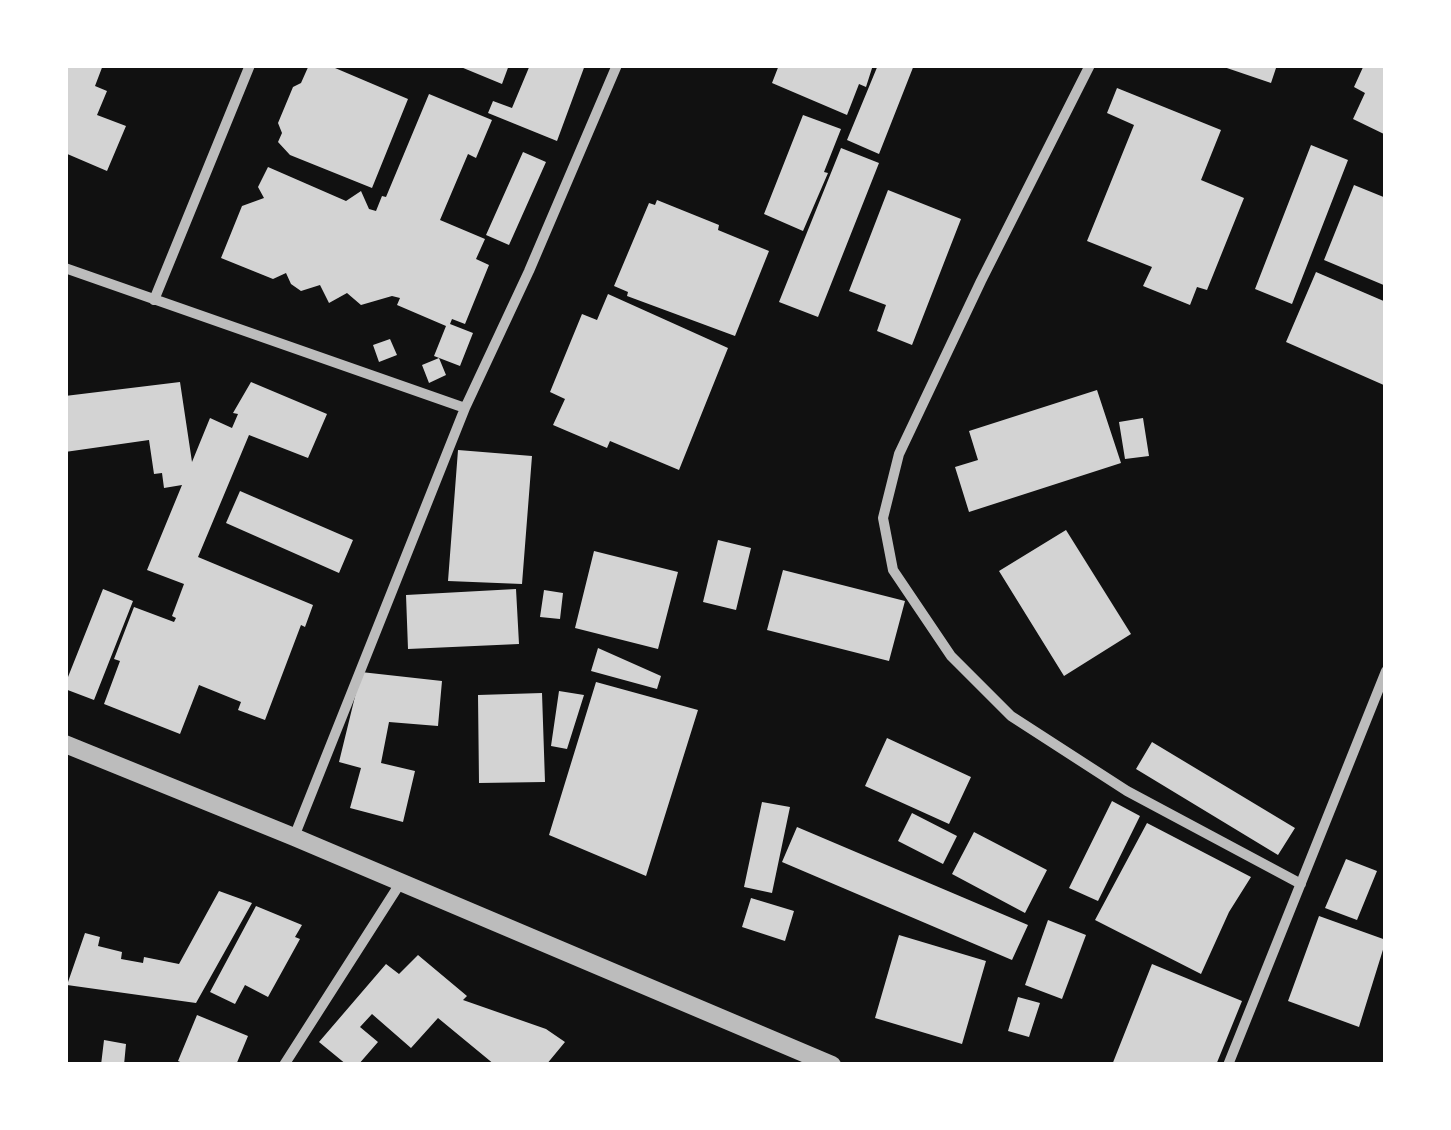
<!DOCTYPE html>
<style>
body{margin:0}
#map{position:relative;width:1451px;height:1130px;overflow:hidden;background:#111;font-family:"Archivo Narrow",sans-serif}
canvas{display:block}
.frame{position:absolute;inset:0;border:68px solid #fff;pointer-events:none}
</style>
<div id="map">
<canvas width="1451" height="1130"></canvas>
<div class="frame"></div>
</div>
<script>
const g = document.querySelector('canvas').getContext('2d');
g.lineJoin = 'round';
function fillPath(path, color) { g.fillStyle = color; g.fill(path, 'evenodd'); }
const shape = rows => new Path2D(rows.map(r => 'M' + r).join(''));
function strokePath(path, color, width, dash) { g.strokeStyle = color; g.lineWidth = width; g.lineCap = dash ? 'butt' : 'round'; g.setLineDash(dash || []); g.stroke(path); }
const building = shape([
 [65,65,103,65,95,86,107,91,97,115,126,126,107,171,65,153],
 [309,65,328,65,408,99,372,188,290,155,278,142,282,133,278,123,293,87,301,83],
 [456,65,509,65,502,84],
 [530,65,585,65,557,141,488,113,493,101,512,108],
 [779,65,873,65,866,87,859,84,847,115,772,83],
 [878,65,914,65,879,154,847,140],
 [1218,65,1277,65,1271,83],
 [1364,65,1386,65,1386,135,1353,119,1365,93,1354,87],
 [1117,88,1221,130,1201,180,1244,198,1207,290,1197,287,1190,305,1143,286,1152,267,1087,241,1134,125,1107,113],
 [429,94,492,120,476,158,468,154,440,220,485,239,476,259,489,265,465,324,452,319,450,324,473,333,460,366,434,356,446,326,397,305,400,298,392,296,361,305,347,293,329,303,320,285,301,291,291,284,286,273,273,279,221,258,242,206,264,198,258,187,268,167,346,201,361,191,369,209,376,211,382,196,386,197],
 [803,115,841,129,824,172,828,173,803,231,764,214],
 [1311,145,1348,160,1292,304,1255,289],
 [841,148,879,163,818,317,779,302],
 [523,152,546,162,509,245,486,235],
 [1354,185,1386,198,1386,286,1324,260],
 [888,190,961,219,912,345,877,331,886,305,849,291],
 [657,200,719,225,718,230,769,251,735,336,627,296,628,292,614,286,649,203,655,205],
 [1316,272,1386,302,1386,386,1286,342],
 [608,294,728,348,679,470,610,441,607,448,553,425,565,399,550,392,582,314,597,320],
 [390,339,397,355,379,362,373,345],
 [439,358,446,375,429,383,422,365],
 [180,382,192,462,210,418,232,428,238,414,233,413,251,382,327,414,308,458,249,435,198,557,313,605,305,627,301,625,265,720,238,710,241,702,199,685,180,734,104,704,120,661,114,659,134,607,174,622,176,618,172,616,184,584,147,570,182,485,164,488,162,473,154,474,149,440,65,452,65,396],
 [1097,390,1121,463,969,512,955,467,978,460,969,431],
 [1143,418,1149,456,1125,459,1119,422],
 [458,450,532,456,522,584,448,581],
 [240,491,353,540,339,573,226,523],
 [1066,530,1131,634,1064,676,999,571],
 [718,540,751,548,736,610,703,602],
 [594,551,678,572,658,649,575,628],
 [783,570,905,601,889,661,767,630],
 [103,589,133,601,94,700,65,689,65,676,68,677],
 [516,589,519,644,408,649,406,595],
 [544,590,563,593,560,619,540,617],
 [598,648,661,676,657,689,591,671],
 [361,672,442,681,438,726,389,722,381,763,415,771,403,822,350,808,361,768,339,762],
 [596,682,698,710,646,876,549,835],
 [559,691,584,695,567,749,551,746],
 [542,693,545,782,479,783,478,695],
 [887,738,971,777,949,824,865,786],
 [1152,742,1295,828,1278,855,1136,769],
 [1112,801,1140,816,1098,901,1069,888],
 [762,802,790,807,772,893,744,887],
 [912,813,957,836,943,864,898,841],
 [1147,823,1251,877,1229,912,1201,974,1095,920],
 [797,827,1028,925,1012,960,782,862],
 [974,832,1047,870,1025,913,952,874],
 [1346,859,1377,871,1357,920,1325,908],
 [219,891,252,903,196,1003,67,985,85,933,100,937,98,946,122,952,121,959,143,963,144,957,179,964],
 [751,898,794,911,785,941,742,927],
 [256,906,302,925,295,937,300,939,268,997,245,985,235,1004,210,992],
 [1319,916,1386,940,1359,1027,1288,1001],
 [1048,920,1086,935,1062,999,1025,985],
 [899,935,986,961,962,1044,875,1018],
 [418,955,467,996,463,1000,546,1029,565,1042,546,1065,495,1065,438,1018,411,1048,372,1014,360,1027,378,1042,358,1065,347,1065,319,1042,386,964,399,974],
 [1152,964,1242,1001,1216,1065,1112,1065],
 [1018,997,1040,1003,1029,1037,1008,1031],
 [197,1015,248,1036,236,1065,187,1065,178,1061],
 [104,1040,126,1044,124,1065,101,1065]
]);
const minor = shape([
 [1090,65,981,281,899,454,883,518,893,570,951,656,1011,716,1127,791,1301,884],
 [65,268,465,408,529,271,617,65],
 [154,300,250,65],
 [294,837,465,408],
 [284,1065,401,882],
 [1228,1065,1386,671]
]);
const tertiary = shape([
 [65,744,294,837,832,1065]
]);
fillPath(building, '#d3d3d3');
strokePath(minor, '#bcbcbc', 10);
strokePath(tertiary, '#bcbcbc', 18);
</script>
